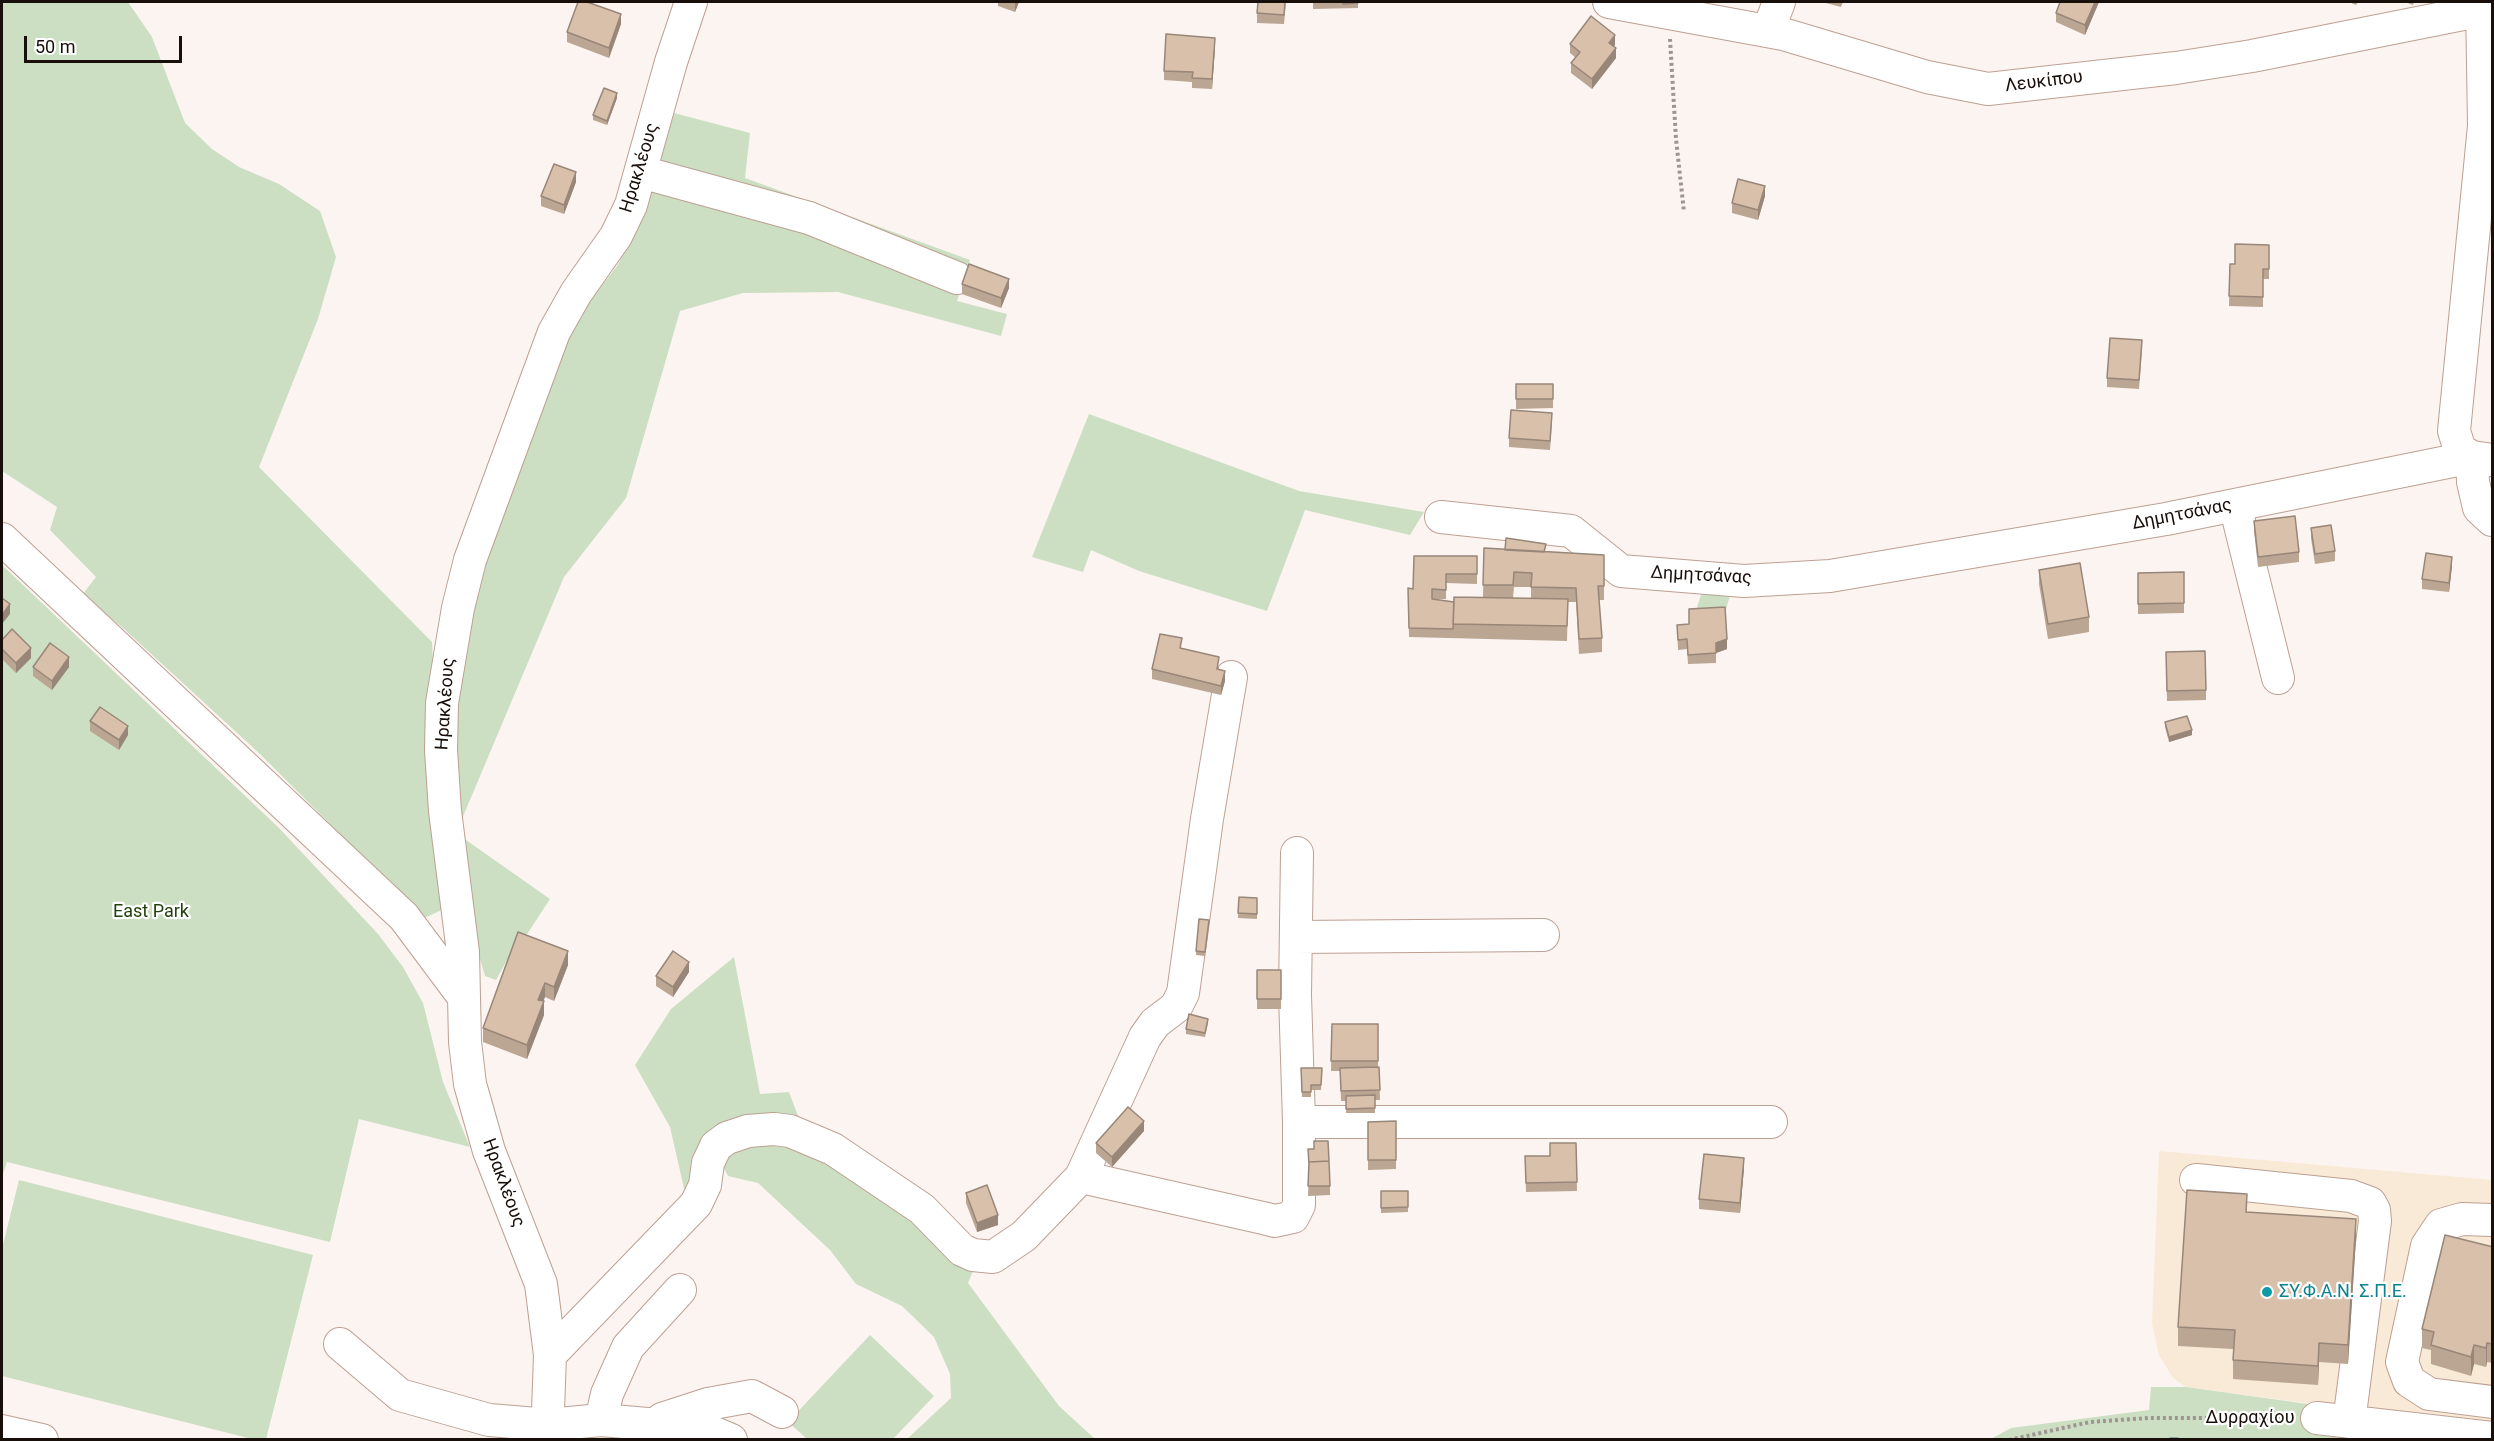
<!DOCTYPE html>
<meta charset="utf-8">
<style>
body{margin:0}
#map{position:relative;width:2494px;height:1441px;overflow:hidden;background:#fbf4f1;font-family:Roboto,sans-serif}
canvas{display:block}
.frame{position:absolute;inset:0;border:3px solid #190f0a;pointer-events:none}
.scale{position:absolute;left:24px;top:36px;width:158px;height:27px;box-sizing:border-box;border:3px solid #190f0a;border-top:0;padding-left:8px;font-size:18px;line-height:21px;white-space:nowrap;color:#190f0a;-webkit-text-stroke:4px #fff;paint-order:stroke}
</style>
<div id="map">
<canvas width="2494" height="1441"></canvas>
<div class="frame"></div>
<div class="scale">50 m</div>
</div>
<script>
const g = document.querySelector('canvas').getContext('2d');
g.lineJoin = 'round';
function fillPath(path, color) { g.fillStyle = color; g.fill(path, 'evenodd'); }
const shape = rows => new Path2D(rows.map(r => 'M' + r).join(''));
function strokePath(path, color, width, dash) { g.strokeStyle = color; g.lineWidth = width; g.lineCap = dash ? 'butt' : 'round'; g.setLineDash(dash || []); g.stroke(path); }
function label(font, color, halo, rows, align = 'center') {
  g.font = font + ' Roboto,sans-serif'; g.lineWidth = 4.5; g.setLineDash([]); g.textBaseline = 'middle'; g.strokeStyle = halo; g.fillStyle = color; for (const [text, x, y, turn = 0] of rows) {
    g.save(); g.translate(x, y); g.rotate((+turn || 0) * Math.PI / 180); g.textAlign = isNaN(turn) ? turn : align; if (halo) g.strokeText(text, 0, 0); g.fillText(text, 0, 0); g.restore();
  }
}
const industrial = shape([
 [2159,1151,2492,1180,2492,1428,2186,1387,2173,1378,2159,1355,2152,1324]
]);
const green = shape([
 [2,2,128,2,152,37,185,123,212,149,239,167,279,184,320,211,336,257,318,319,259,467,432,642,444,909,424,918,260,754,123,628,82,595,96,577,50,530,57,507,2,471],
 [674,113,750,133,745,178,970,260,957,301,1007,314,1001,336,838,292,743,293,680,311,626,498,564,577,456,833,550,899,522,942,517,942,496,980,485,976,466,912,455,833,451,760,463,630,472,583,561,353,587,305,617,266,643,217],
 [1089,414,1299,491,1424,512,1410,535,1305,510,1267,611,1139,571,1091,550,1083,572,1032,557],
 [2,565,279,828,378,934,403,967,423,1003,443,1082,470,1147,359,1119,330,1242,7,1162,2,1177],
 [1703,588,1731,592,1725,613,1695,614],
 [734,957,760,1094,789,1092,798,1116,750,1119,686,1197,670,1127,635,1065,671,1009],
 [799,1138,975,1266,968,1283,1059,1406,1095,1439,907,1439,951,1398,950,1374,934,1337,902,1306,856,1284,830,1250,758,1183,728,1176,723,1167,730,1146],
 [19,1180,313,1255,266,1439,252,1439,2,1376,2,1249],
 [870,1335,934,1396,893,1439,807,1439,788,1422],
 [2151,1387,2186,1387,2315,1405,2441,1440,1989,1440,2011,1428,2149,1410]
]);
const stream = shape([
 [2171,1440,2177,1440]
]);
const path = shape([
 [1670,39,1676,139,1684,212],
 [2009,1440,2090,1422,2148,1418,2292,1418]
]);
const minor = shape([
 [1609,2,1783,34,1927,77,1988,89,2176,68,2252,56,2483,10],
 [1768,31,1779,2],
 [641,172,809,218,957,278],
 [2472,457,2460,450,2454,431,2484,126,2482,2],
 [2472,457,2473,482,2479,508,2492,520],
 [2235,505,2278,678],
 [1441,517,1571,531,1621,571,1744,581,1830,576,2166,519,2472,457,2492,460],
 [2,539,404,917,463,996],
 [1297,853,1295,995,1299,1122],
 [1296,937,1543,935],
 [1081,1177,1145,1037,1155,1023,1176,1007,1183,993,1207,819,1231,677],
 [2196,1180,2351,1196,2370,1203,2374,1210,2375,1221,2349,1422],
 [2492,1220,2462,1219,2441,1225,2427,1246,2402,1362,2409,1381,2429,1394,2492,1402],
 [340,1344,400,1395,489,1420,549,1425,601,1420,705,1429,731,1440],
 [550,1355,696,1204,705,1185,708,1163,716,1146,727,1138,748,1131,774,1129,790,1131,833,1149,922,1209,962,1250,973,1255,993,1257,1024,1236,1081,1177,1263,1218,1275,1221,1293,1217,1299,1205,1299,1122,1771,1122],
 [2317,1418,2492,1438],
 [662,1419,708,1404,752,1396,782,1412],
 [601,1420,607,1394,628,1347,680,1290],
 [2,1431,42,1440],
 [547,1440,550,1355,541,1284,489,1151,470,1084,465,1042,463,952,445,811,441,750,442,703,458,608,470,560,554,332,576,293,616,236,631,205,671,62,691,2]
]);
const wall = shape([
 [998,2,1019,2,1015,12,998,6],
 [1286,2,1284,24,1257,23,1257,13],
 [1313,2,1358,2,1358,8,1313,9],
 [1822,2,1843,2,1841,7],
 [2060,2,2099,2,2085,35,2056,22,2056,13],
 [2349,2,2358,2,2356,5],
 [2405,2,2414,2,2413,5],
 [621,24,609,58,567,42,567,32],
 [1570,44,1615,45,1614,46,1616,58,1592,89,1571,73,1571,63,1576,58,1570,53],
 [1215,47,1212,89,1192,88,1192,82,1164,80,1164,71],
 [617,98,607,125,593,120,593,115],
 [576,182,564,214,541,206,541,196],
 [1765,196,1758,220,1732,213,1732,203],
 [2269,245,2269,279,2263,279,2263,307,2229,306,2230,264,2235,264],
 [962,284,1009,288,1001,308,962,294],
 [2142,350,2139,389,2107,387,2107,378],
 [1516,384,1553,384,1553,408,1516,409],
 [1552,422,1550,450,1509,447,1509,438],
 [2254,521,2299,552,2299,562,2258,567,2254,531],
 [2311,528,2335,551,2335,561,2315,564,2311,538],
 [1484,548,1604,555,1604,600,1599,600,1602,638,1602,652,1579,654,1576,602,1568,602,1567,641,1409,637,1408,588,1413,589,1477,556,1477,584,1446,583,1446,599,1435,599,1454,602,1483,597],
 [1514,587,1531,587,1531,598,1513,598],
 [2452,566,2449,592,2422,589,2422,579],
 [2039,570,2089,617,2089,632,2048,639,2039,584],
 [2184,572,2184,613,2138,614,2138,573],
 [1677,625,1727,649,1716,653,1716,663,1688,664,1687,649,1678,650],
 [2,640,31,658,16,673,2,659],
 [1182,649,1219,667,1219,670,1225,681,1221,695,1152,679,1152,669],
 [2166,652,2206,690,2206,700,2167,701],
 [33,667,69,667,52,690,33,676],
 [90,721,128,735,119,750,90,731],
 [2165,722,2192,735,2169,742,2165,727],
 [1239,897,1257,898,1257,919,1238,918],
 [1209,924,1205,956,1196,955,1196,951],
 [568,965,554,1001,545,997,543,1001,544,1015,527,1059,483,1042,483,1028],
 [1257,970,1281,970,1281,1009,1257,1009],
 [689,972,673,997,656,986,656,976],
 [1208,1023,1205,1037,1186,1034,1186,1029],
 [1332,1024,1378,1024,1378,1067,1379,1067,1380,1100,1375,1100,1375,1113,1346,1113,1346,1101,1341,1101,1340,1071,1331,1071],
 [1301,1068,1322,1068,1321,1090,1311,1090,1311,1097,1302,1097],
 [1396,1121,1396,1169,1368,1170,1368,1122],
 [1144,1131,1112,1167,1096,1153,1096,1143],
 [1576,1143,1577,1191,1526,1192,1525,1156,1550,1156],
 [1744,1168,1740,1213,1699,1209,1699,1199],
 [1309,1169,1330,1186,1330,1195,1308,1196],
 [1381,1191,1408,1191,1408,1212,1381,1213],
 [966,1193,998,1225,977,1232,966,1203],
 [2247,1212,2356,1238,2348,1364,2319,1362,2318,1385,2233,1379,2233,1349,2178,1346,2178,1327],
 [2493,1247,2493,1363,2487,1362,2486,1367,2474,1364,2471,1376,2431,1364,2431,1350,2422,1348,2422,1329]
]);
const shadedWall = shape([
 [1015,2,1019,2,1015,12],
 [2095,2,2099,2,2085,35,2085,25],
 [621,14,621,24,609,58,609,48],
 [1615,35,1615,45,1609,52,1609,43],
 [1215,38,1215,47,1212,89,1212,79],
 [1616,48,1616,58,1592,89,1592,79],
 [617,93,617,98,607,125,607,121],
 [576,172,576,182,564,214,564,205],
 [1765,186,1765,196,1758,220,1758,210],
 [1009,279,1009,288,1001,308,1001,298],
 [2452,557,2452,566,2449,592,2449,583],
 [10,604,10,614,2,624,2,615],
 [1727,639,1727,649,1716,653,1716,643],
 [31,648,31,658,16,673,16,663],
 [69,657,69,667,52,690,52,681],
 [1225,671,1225,681,1221,695,1221,686],
 [128,726,128,735,119,750,119,740],
 [2192,730,2192,735,2169,742,2169,737],
 [568,951,568,965,554,1001,554,987],
 [689,962,689,972,673,997,673,987],
 [545,983,545,997,538,1014,538,1000],
 [544,1001,544,1015,527,1059,527,1045],
 [1144,1121,1144,1131,1112,1167,1112,1157],
 [1744,1158,1744,1168,1740,1213,1740,1203],
 [998,1215,998,1225,977,1232,977,1223],
 [2356,1219,2356,1238,2348,1364,2348,1345],
 [2319,1343,2319,1362,2318,1385,2318,1366],
 [2487,1343,2487,1362,2486,1367,2486,1348],
 [2474,1345,2474,1364,2471,1376,2471,1357]
]);
const building = shape([
 [578,2,587,2,621,14,609,48,567,32,578,2],
 [1258,2,1285,2,1284,15,1257,13,1258,2],
 [1343,2,1358,2,1358,3,1343,4,1343,2],
 [2060,2,2095,2,2085,25,2056,13,2060,2],
 [1591,16,1615,35,1609,43,1616,48,1592,79,1571,63,1580,52,1570,44,1591,16],
 [1166,34,1215,38,1212,79,1192,78,1193,72,1164,71,1166,34],
 [604,88,617,93,607,121,593,115,604,88],
 [554,164,576,172,564,205,541,196,554,164],
 [1738,179,1765,186,1758,210,1732,203,1738,179],
 [2235,244,2269,245,2269,269,2263,269,2263,297,2229,296,2230,264,2235,264,2235,244],
 [969,264,1009,279,1001,298,962,284,969,264],
 [2110,338,2142,340,2139,380,2107,378,2110,338],
 [1516,384,1553,384,1553,399,1516,399,1516,384],
 [1511,410,1552,413,1550,441,1509,438,1511,410],
 [2295,516,2299,552,2258,557,2254,521,2295,516],
 [2331,525,2335,551,2315,554,2311,528,2331,525],
 [1506,538,1546,544,1544,552,1505,550,1506,538],
 [1484,548,1604,555,1604,586,1598,586,1602,638,1579,639,1576,588,1531,587,1532,573,1514,572,1513,585,1483,585,1484,548],
 [2426,553,2452,557,2449,583,2422,579,2426,553],
 [1414,556,1477,556,1477,574,1446,574,1446,590,1432,589,1432,599,1454,602,1453,629,1409,628,1408,588,1413,589,1414,556],
 [2080,563,2089,617,2048,624,2039,570,2080,563],
 [2184,572,2184,603,2138,604,2138,573,2184,572],
 [1454,597,1568,599,1567,626,1453,624,1454,597],
 [2,598,10,604,2,615,2,598],
 [1725,607,1727,639,1716,643,1716,653,1688,655,1687,639,1678,640,1677,625,1689,624,1689,609,1725,607],
 [12,629,31,648,16,663,2,649,2,640,12,629],
 [1160,634,1182,638,1180,648,1219,657,1217,669,1225,671,1221,686,1152,669,1160,634],
 [50,643,69,657,52,681,33,667,50,643],
 [2205,651,2206,690,2167,691,2166,652,2205,651],
 [100,707,128,726,119,740,90,721,100,707],
 [2187,716,2192,730,2169,737,2165,722,2187,716],
 [1239,897,1257,898,1257,914,1238,913,1239,897],
 [1199,919,1209,920,1205,952,1196,951,1199,919],
 [518,932,568,951,554,987,545,983,538,1000,544,1001,527,1045,483,1028,518,932],
 [673,951,689,962,673,987,656,976,673,951],
 [1257,970,1281,970,1281,999,1257,999,1257,970],
 [1189,1014,1208,1019,1205,1033,1186,1029,1189,1014],
 [1332,1024,1378,1024,1378,1061,1331,1061,1332,1024],
 [1379,1067,1380,1090,1341,1091,1340,1068,1379,1067],
 [1301,1068,1322,1068,1321,1085,1311,1085,1311,1092,1302,1092,1301,1068],
 [1375,1095,1375,1108,1346,1109,1346,1096,1375,1095],
 [1128,1107,1144,1121,1112,1157,1096,1143,1128,1107],
 [1396,1121,1396,1160,1368,1160,1368,1122,1396,1121],
 [1314,1141,1328,1141,1329,1161,1309,1162,1309,1165,1308,1149,1314,1149,1314,1141],
 [1550,1143,1576,1143,1577,1182,1526,1183,1525,1156,1550,1156,1550,1143],
 [1704,1154,1744,1158,1740,1203,1699,1199,1704,1154],
 [1329,1161,1330,1186,1308,1186,1309,1162,1329,1161],
 [987,1185,998,1215,977,1223,966,1193,987,1185],
 [2187,1190,2247,1194,2246,1212,2356,1219,2348,1345,2319,1343,2318,1366,2233,1360,2235,1330,2178,1327,2187,1190],
 [1381,1191,1408,1191,1408,1207,1381,1208,1381,1191],
 [2445,1235,2493,1247,2493,1344,2487,1343,2486,1348,2474,1345,2471,1357,2431,1345,2434,1332,2422,1329,2445,1235]
]);
const markers = [
 [2267,1292,6,"#0f9aa8"]
];
const streetNames = [
 ["Λευκίπου",2044,82,-7],
 ["Ηρακλέους",640,168,-73],
 ["Δημητσάνας",2182,515,-11],
 ["Δημητσάνας",1701,576,3],
 ["Ηρακλέους",446,704,-86],
 ["Ηρακλέους",503,1183,70],
 ["Δυρραχίου",2250,1418]
];
const parkNames = [
 ["East Park",151,912]
];
const cultureNames = [
 ["ΣΥ.Φ.Α.Ν. Σ.Π.Ε.",2279,1292]
];
fillPath(industrial, '#f8ead6');
fillPath(green, '#ccdfc3');
strokePath(stream, '#85a6af', 6);
strokePath(minor, '#bda092', 34);
strokePath(path, '#9e9592', 4, [3, 3]);
strokePath(minor, '#fff', 32);
fillPath(wall, '#bba593');
fillPath(shadedWall, '#988678');
fillPath(building, '#d9c0ab');
strokePath(building, '#988678', 1.5);
for (const [x, y, r, color] of markers) { const dot = new Path2D(); dot.arc(x, y, r, 0, 2 * Math.PI); g.fillStyle = color; g.fill(dot); strokePath(dot, '#fff', 2); }
label('18px', '#190f0a', '#fff', streetNames);
label('18px', '#23420d', '#fff', parkNames);
label('18px', '#0d838f', '#fff', cultureNames, 'left');
</script>
